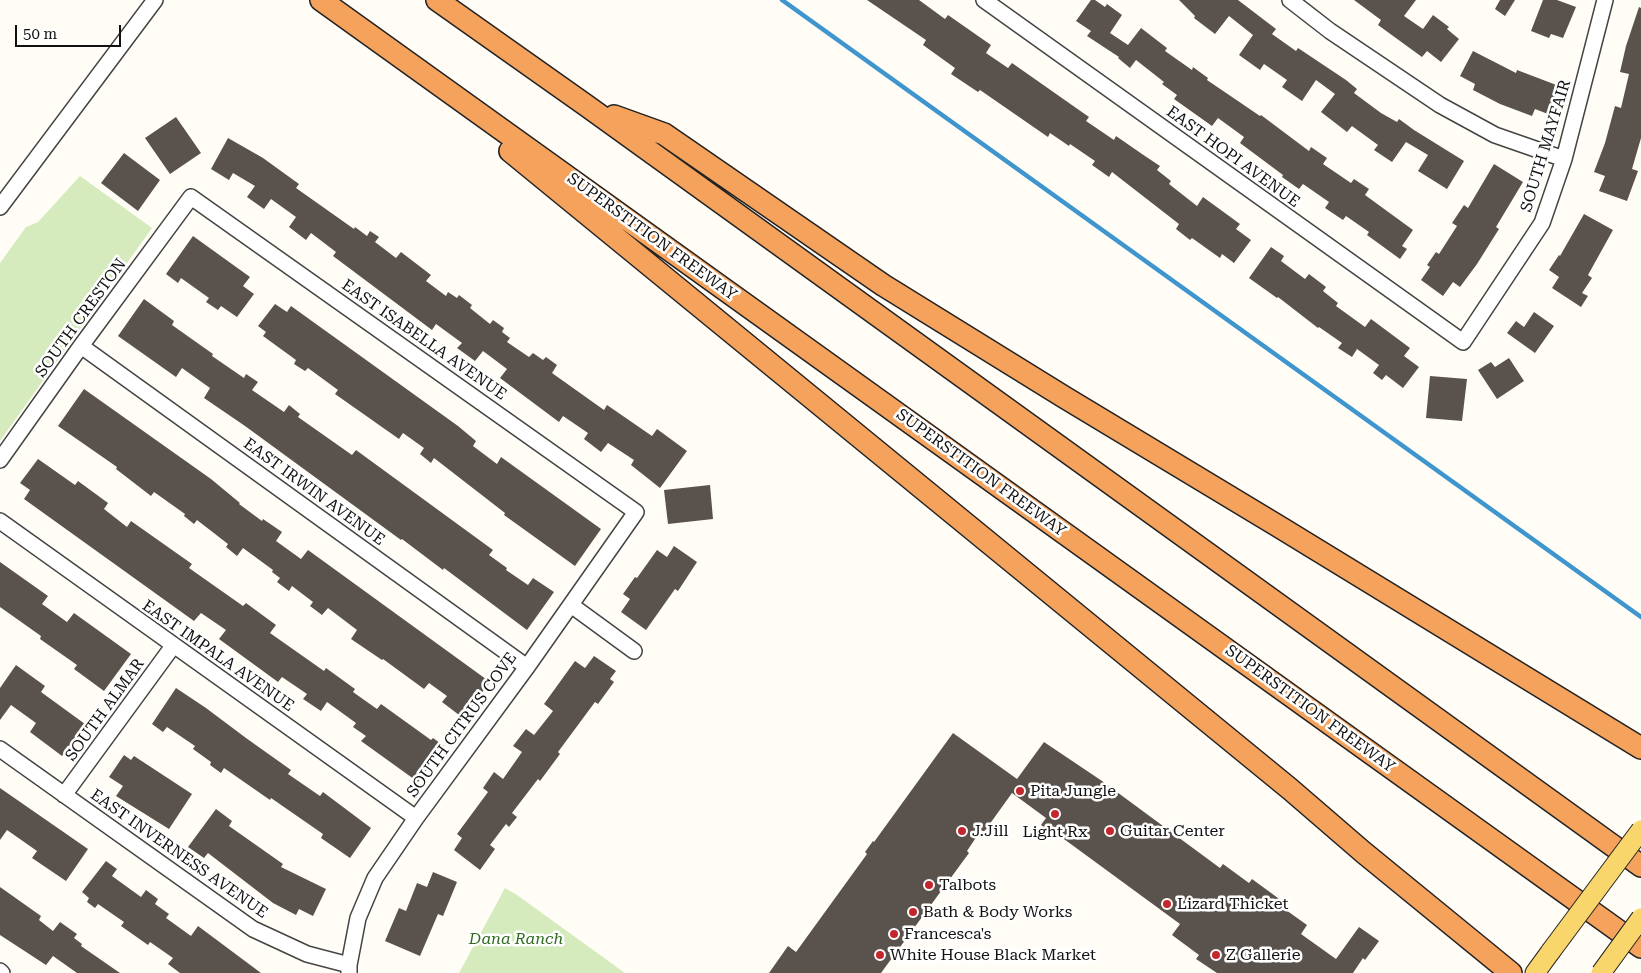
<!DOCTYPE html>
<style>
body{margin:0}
#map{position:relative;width:1641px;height:973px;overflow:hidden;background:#fffdf5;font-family:"Roboto Serif",serif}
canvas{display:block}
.scale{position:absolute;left:15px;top:25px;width:106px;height:22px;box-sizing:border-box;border:2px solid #111;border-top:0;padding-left:6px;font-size:15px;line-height:18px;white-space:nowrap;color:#111;-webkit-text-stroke:4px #fff;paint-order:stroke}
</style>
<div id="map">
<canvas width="1641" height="973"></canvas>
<div class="scale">50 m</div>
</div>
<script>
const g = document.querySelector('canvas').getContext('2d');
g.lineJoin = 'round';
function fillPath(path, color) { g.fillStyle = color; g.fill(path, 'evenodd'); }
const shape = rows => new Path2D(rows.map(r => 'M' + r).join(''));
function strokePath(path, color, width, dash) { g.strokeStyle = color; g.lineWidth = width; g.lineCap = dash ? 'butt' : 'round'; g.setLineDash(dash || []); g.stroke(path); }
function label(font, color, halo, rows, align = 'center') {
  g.font = font + ' "Roboto Serif",serif'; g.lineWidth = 5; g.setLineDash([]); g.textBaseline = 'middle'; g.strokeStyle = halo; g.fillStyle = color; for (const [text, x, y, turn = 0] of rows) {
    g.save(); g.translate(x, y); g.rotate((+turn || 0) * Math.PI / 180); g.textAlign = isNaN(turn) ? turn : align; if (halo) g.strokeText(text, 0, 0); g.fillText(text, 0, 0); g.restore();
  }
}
const green = shape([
 [80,176,152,228,0,441,0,263,26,227,38,222],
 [505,888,517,895,625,973,459,973]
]);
const stream = shape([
 [782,0,1641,617]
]);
const building = shape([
 [867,0,919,0,945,19,948,15,991,45,986,53,1008,68,1012,63,1089,117,1086,121,1114,140,1116,136,1142,154,1160,166,1157,170,1171,181,1169,184,1197,206,1203,197,1240,224,1236,229,1251,240,1234,263,1222,254,1220,258,1192,238,1190,240,1176,229,1179,224,1112,172,1109,177,1092,165,1095,161,1070,144,1069,146,1050,133,1048,137,980,90,978,92,951,74,955,68,923,45,926,40],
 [1091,0,1095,0,1105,7,1107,4,1122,15,1110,33,1128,45,1141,28,1167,48,1165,51,1192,70,1193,67,1208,78,1207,80,1260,116,1261,115,1309,151,1311,147,1327,158,1323,164,1351,183,1354,179,1369,189,1365,195,1413,230,1402,246,1407,249,1400,259,1367,235,1369,232,1346,216,1343,220,1325,208,1329,202,1303,184,1299,189,1282,177,1283,175,1240,143,1244,137,1218,118,1212,126,1174,99,1177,95,1162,84,1164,82,1136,60,1130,68,1118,58,1119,57,1087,36,1091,31,1076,21],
 [1179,0,1238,0,1276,29,1272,34,1296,51,1298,48,1346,80,1357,89,1354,93,1381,113,1397,122,1399,119,1414,130,1464,161,1447,189,1418,171,1428,155,1406,142,1392,162,1374,150,1378,145,1352,126,1347,132,1321,112,1335,94,1316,80,1302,101,1282,87,1287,80,1264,64,1260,70,1239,55,1253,35,1229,16,1215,34,1194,18,1195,16],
 [1354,0,1416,0,1404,16,1423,29,1433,15,1449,27,1447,29,1459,39,1441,62,1427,51,1422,57,1378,25,1381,20],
 [1500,0,1515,0,1505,16,1495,9],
 [1543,0,1557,0,1576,7,1563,38,1551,34,1549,38,1531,31],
 [1639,7,1641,8,1641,138,1632,169,1638,171,1627,201,1599,191,1605,176,1594,172,1605,143,1615,106,1621,108,1629,74,1620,72,1626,46],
 [1473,51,1516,73,1517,70,1559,86,1548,114,1535,109,1532,116,1500,104,1473,90,1475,84,1460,76],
 [176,117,201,153,170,174,145,138],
 [228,138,263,158,299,184,296,188,354,229,355,227,367,236,370,231,379,237,375,242,396,258,401,252,431,275,426,281,446,296,448,292,457,298,459,295,472,305,470,308,490,324,493,320,504,328,502,332,510,338,507,342,529,357,533,353,543,360,546,357,557,365,552,373,604,410,607,405,652,436,657,429,687,451,660,488,631,465,634,460,608,443,601,452,584,439,588,433,563,416,559,422,500,378,507,369,483,351,475,361,457,348,462,343,436,324,432,330,333,256,336,252,311,233,306,240,289,227,296,217,271,199,264,209,247,197,255,186,233,173,229,180,211,169],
 [124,153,160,180,138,211,101,183],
 [1494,164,1523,182,1496,227,1499,229,1477,264,1460,287,1453,282,1443,296,1421,280,1430,267,1427,265,1436,252,1439,254,1457,226,1452,223,1464,205,1468,208],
 [1584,214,1613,230,1588,275,1592,278,1582,293,1588,296,1581,307,1552,288,1559,277,1549,270,1559,255,1560,256],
 [193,236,250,277,243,286,254,294,237,317,221,306,218,310,206,302,209,298,181,278,178,283,166,274],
 [1271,247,1284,256,1281,261,1305,279,1309,274,1326,287,1323,291,1338,303,1336,306,1365,327,1371,319,1410,348,1404,356,1419,367,1403,388,1386,375,1382,380,1373,373,1379,365,1357,349,1352,357,1338,348,1342,343,1319,327,1318,328,1278,297,1277,298,1249,278],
 [144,299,174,321,172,325,213,354,212,356,244,378,246,374,258,382,252,390,284,412,289,405,300,414,298,417,352,455,356,450,493,550,489,555,507,568,506,570,528,585,533,578,554,592,527,630,444,568,443,570,402,539,401,540,245,426,204,398,210,388,182,368,176,377,118,336],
 [275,304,287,312,291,306,458,426,476,441,473,446,497,464,501,457,601,529,575,566,504,515,505,513,434,458,431,463,420,454,424,448,403,433,399,439,335,394,338,390,308,368,305,371,294,364,296,360,263,336,266,332,258,326],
 [1534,312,1554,326,1535,353,1507,333,1516,321,1524,327],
 [1509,358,1524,381,1497,399,1478,370,1491,362,1495,367],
 [1430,376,1467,379,1462,421,1426,418],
 [84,389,211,479,240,503,239,504,262,521,263,519,282,532,276,541,301,559,308,550,490,682,463,718,442,702,447,696,429,683,424,689,383,659,382,660,351,639,357,630,328,608,322,615,310,606,313,602,292,586,289,591,277,582,280,578,272,572,273,570,243,548,237,556,226,547,228,544,197,520,194,524,184,516,185,514,154,492,151,496,116,469,117,467,58,426],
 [38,459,75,485,78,481,108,503,104,509,127,527,131,521,192,564,189,568,243,606,246,603,276,625,270,633,324,671,326,668,355,689,353,692,377,709,381,704,431,740,433,738,444,746,418,782,361,741,366,736,353,727,356,723,327,702,321,711,303,699,307,694,282,677,278,682,219,639,226,630,201,613,194,621,24,499,30,490,20,483],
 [710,485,713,519,668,524,664,490],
 [674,546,697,562,678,591,675,589,646,630,621,612,630,599,623,594,635,577,637,578,657,550,667,557],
 [0,562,48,596,42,604,67,622,74,613,131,654,104,691,74,669,77,665,40,639,41,636,0,607],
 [594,656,616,671,610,679,614,682,598,704,595,702,558,752,560,754,540,781,538,779,512,813,517,817,509,827,506,824,490,845,495,849,480,870,454,850,462,838,457,834,488,792,483,788,494,772,503,779,522,752,513,746,526,729,534,735,553,711,544,704,575,661,585,668],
 [16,665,45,686,41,692,85,724,62,756,30,732,36,723,11,705,0,720,0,688],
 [176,688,206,708,246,738,291,770,288,774,320,796,323,792,371,828,350,858,321,838,323,834,271,798,270,800,224,768,221,773,210,765,211,762,193,749,195,746,167,727,163,732,152,724],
 [953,733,1017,779,1044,742,1102,781,1220,868,1223,864,1249,883,1252,879,1282,901,1279,905,1307,925,1301,934,1336,959,1359,927,1379,941,1365,960,1363,958,1353,973,1217,973,1196,959,1199,955,1172,935,1180,924,1053,831,1052,833,1041,825,1046,818,1012,793,984,832,981,830,967,851,969,853,881,973,769,973,788,946,796,952,867,854,865,852,873,841,874,842],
 [124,755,131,760,134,756,192,794,169,829,116,796,123,786,109,777],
 [0,788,88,849,66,881,32,858,37,851,7,830,0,840],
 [216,809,232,821,229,826,283,864,281,867,326,889,313,916,299,909,296,915,273,903,208,853,204,858,188,847],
 [106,861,117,869,112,876,141,897,146,890,158,899,155,904,169,914,166,918,191,936,198,926,261,973,180,973,168,964,173,958,150,942,148,945,121,926,124,922,98,904,95,908,87,902,89,898,82,892],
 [433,872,457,882,443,916,438,914,420,956,385,941,399,908,406,911,417,883,427,887],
 [0,887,41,916,39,920,53,931,60,922,77,934,74,938,82,944,81,946,120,973,77,973,53,956,46,965,0,935]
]);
const minor = shape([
 [984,0,1463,342,1542,223,1564,159,1605,0],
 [1290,0,1330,31,1440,105,1495,135,1564,159],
 [0,207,155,0],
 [81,346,527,667],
 [0,460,81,346,191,197,636,512,527,667,416,818,375,878,358,918,349,965,349,973],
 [0,521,416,818],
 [571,605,634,651],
 [0,749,253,929,307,954,349,965],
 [64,795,173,646],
 [0,971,2,973]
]);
const major = shape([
 [1535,973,1551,951]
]);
const highway = shape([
 [321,0,1641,947],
 [437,0,587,106,1641,866],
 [614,116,664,134,883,285,1064,397,1278,526,1641,748],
 [510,151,1290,789,1363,852,1511,973]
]);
const majorBridge = shape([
 [1551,951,1641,830],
 [1601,973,1641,918]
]);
const markers = [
 [1020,791,5,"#c4262e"],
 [1055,814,5,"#c4262e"],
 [962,831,5,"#c4262e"],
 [1110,831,5,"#c4262e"],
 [929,885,5,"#c4262e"],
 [1167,904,5,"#c4262e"],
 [913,912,5,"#c4262e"],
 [894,934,5,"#c4262e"],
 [880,955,5,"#c4262e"],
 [1216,955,5,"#c4262e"]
];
const streetNames = [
 ["SOUTH MAYFAIR",1546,146,-73],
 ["EAST HOPI AVENUE",1233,157,36],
 ["SUPERSTITION FREEWAY",652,237,36],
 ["SOUTH CRESTON",81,318,-54],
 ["EAST ISABELLA AVENUE",424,340,35],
 ["SUPERSTITION FREEWAY",981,473,36],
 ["EAST IRWIN AVENUE",314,492,36],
 ["EAST IMPALA AVENUE",218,656,35],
 ["SUPERSTITION FREEWAY",1310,709,36],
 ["SOUTH ALMAR",105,710,-54],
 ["SOUTH CITRUS COVE",462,725,-54],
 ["EAST INVERNESS AVENUE",179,854,35]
];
const poiNames = [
 ["Pita Jungle",1030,791],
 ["J.Jill",972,831],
 ["Guitar Center",1120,831],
 ["Light Rx",1055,832,"center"],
 ["Talbots",939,885],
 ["Lizard Thicket",1177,904],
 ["Bath & Body Works",923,912],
 ["Francesca's",904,934],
 ["White House Black Market",890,955],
 ["Z Gallerie",1226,955]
];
const parkNames = [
 ["Dana Ranch",516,939]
];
fillPath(green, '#d5ebbd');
strokePath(stream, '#3f96cf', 4.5);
fillPath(building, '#5a524d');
strokePath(minor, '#444', 18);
strokePath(major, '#222', 21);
strokePath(highway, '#222', 24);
strokePath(minor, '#fff', 15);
strokePath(major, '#f9d66b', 19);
strokePath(highway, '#f5a25d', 21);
strokePath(majorBridge, '#222', 21, []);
strokePath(majorBridge, '#f9d66b', 19);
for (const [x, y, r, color] of markers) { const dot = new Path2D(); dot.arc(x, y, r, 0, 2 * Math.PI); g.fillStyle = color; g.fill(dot); strokePath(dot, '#fff', 2); }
label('16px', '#111', '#fff', streetNames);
label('16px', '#111', '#fff', poiNames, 'left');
label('italic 16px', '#2f6b1f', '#fff', parkNames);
</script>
